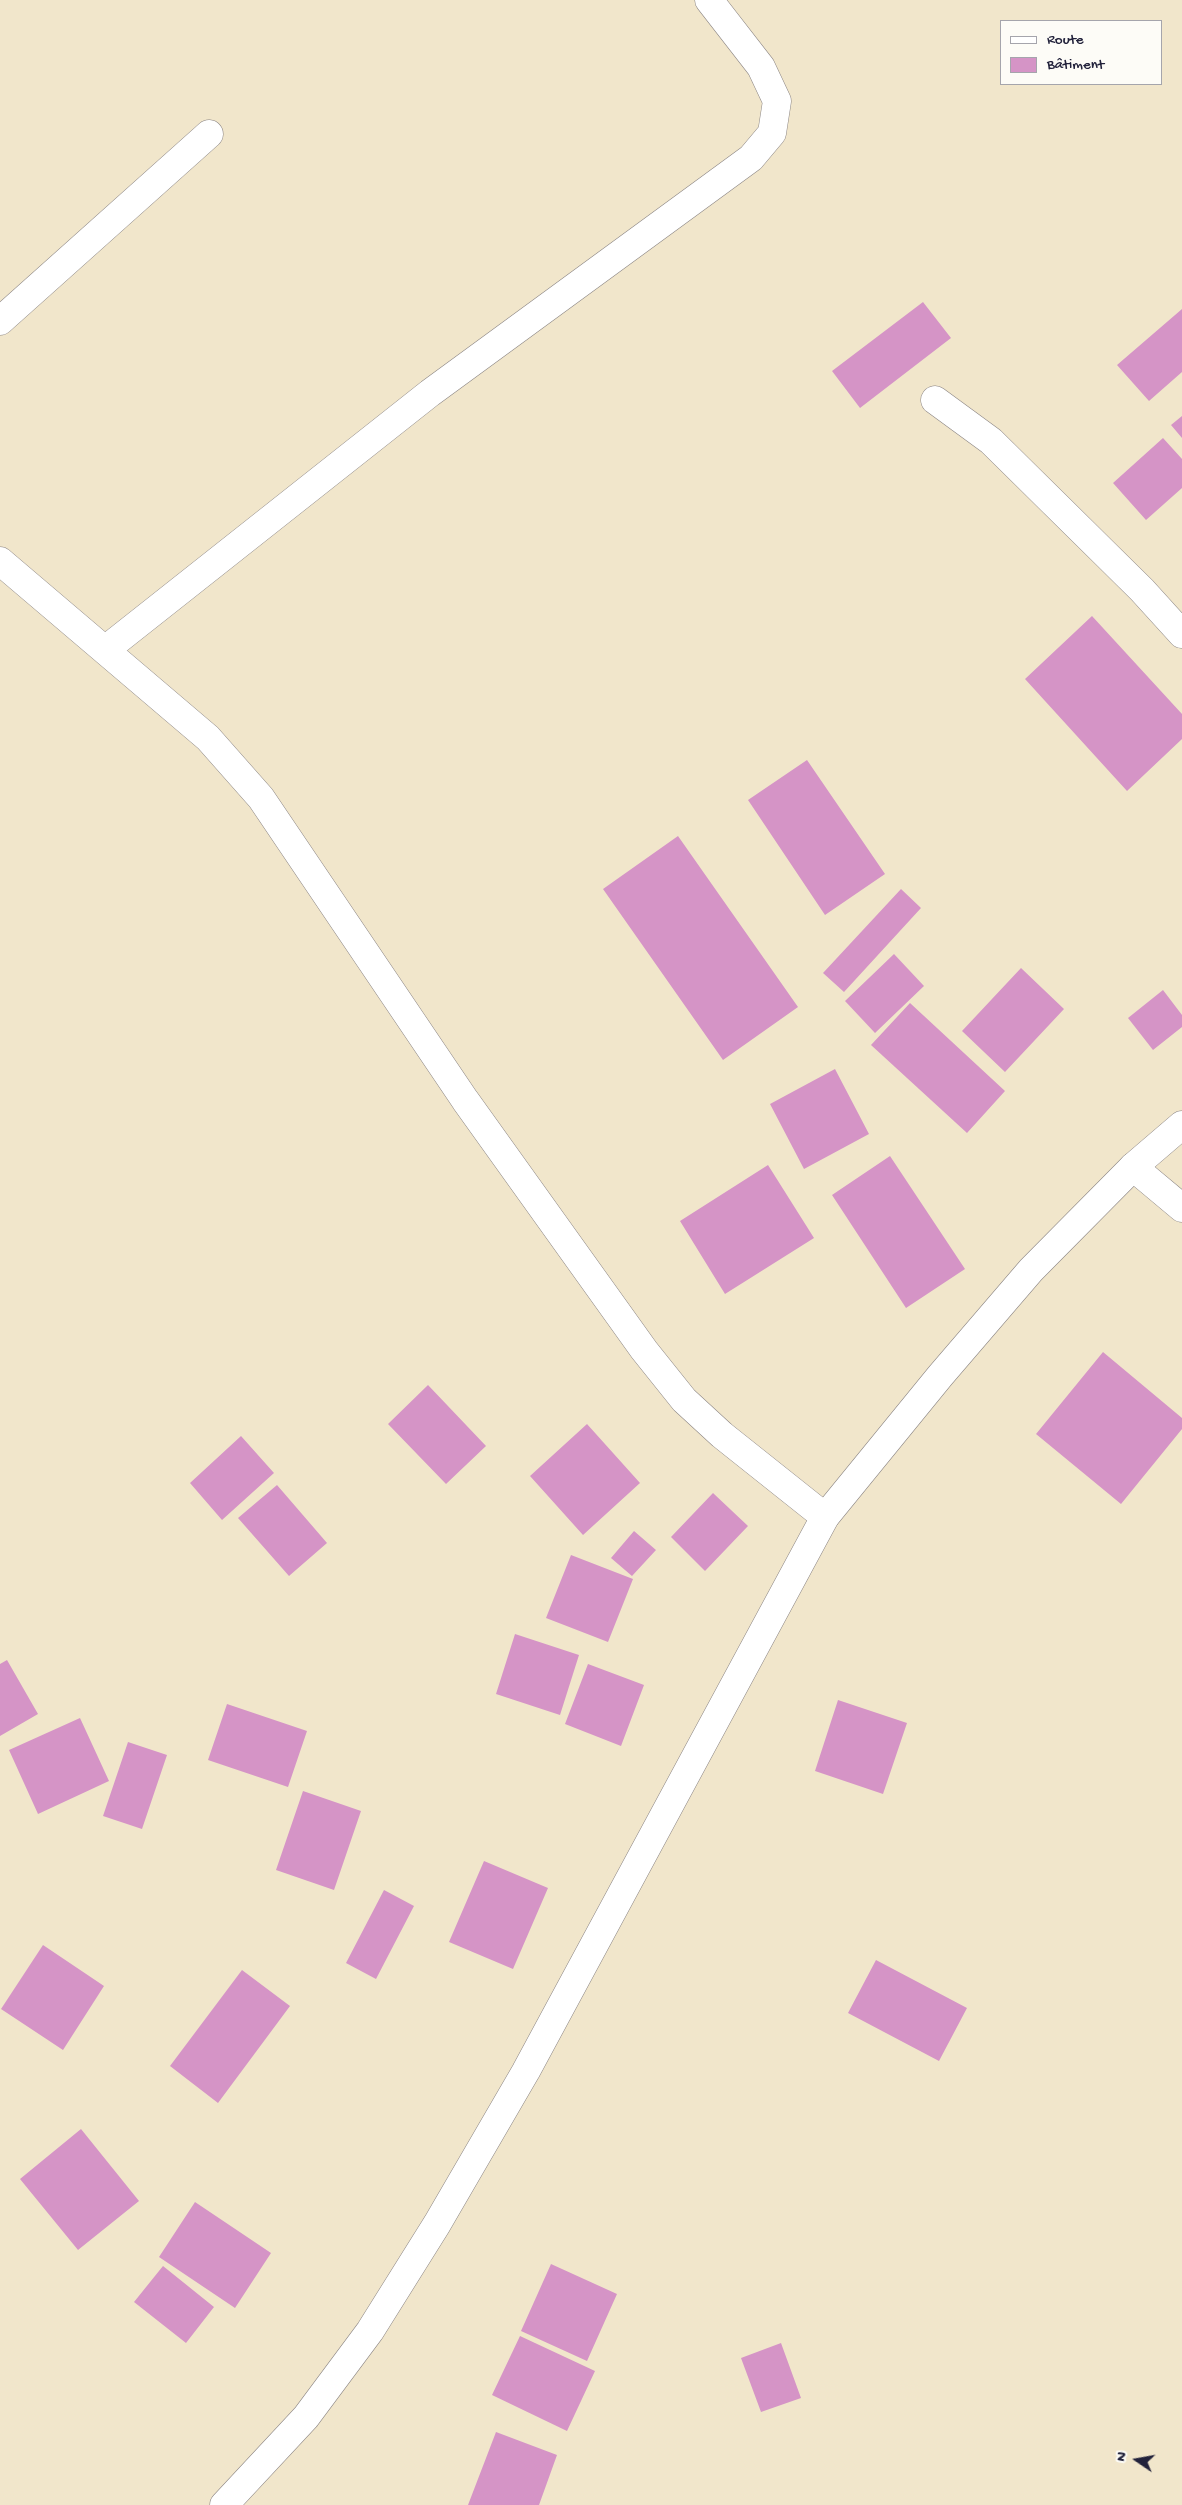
<!DOCTYPE html>
<meta charset="utf-8">
<style>
body{margin:0}
#map{position:relative;width:1182px;height:2505px;overflow:hidden;background:#f1e6cb;font-family:"Gochi Hand",sans-serif}
canvas{display:block}
.legend{position:absolute;left:1000px;top:20px;width:162px;height:65px;box-sizing:border-box;background:#fdfcf7;border:1px solid #a5a5ac;margin:0;padding:6px 9px;list-style:none;font-size:15px;color:#22223b}
.legend li{display:flex;align-items:center;gap:10px;height:25px}
.legend b{width:25px;border:1px solid #a5a5ac}
.north{position:absolute;left:1112px;top:2435px;width:50px;height:50px;-webkit-text-stroke:4px #fdfcf7;paint-order:stroke;rotate:282deg;font-size:14px;font-weight:700;line-height:20px;text-align:center;color:#22223b}
.north::after{content:'';display:block;margin:auto;width:18px;height:22px;background:#22223b;clip-path:polygon(50% 0,100% 100%,50% 72%,0 100%)}
</style>
<div id="map">
<canvas width="1182" height="2505"></canvas>
<ul class="legend">
<li><b style="height:6px;background:#fff"></b>Route</li>
<li><b style="height:14px;background:#d594c6"></b>Bâtiment</li>
</ul>
<div class="north">N</div>
</div>
<script>
const g = document.querySelector('canvas').getContext('2d');
g.lineJoin = 'round';
function fillPath(path, color) { g.fillStyle = color; g.fill(path, 'evenodd'); }
const shape = rows => new Path2D(rows.map(r => 'M' + r).join(''));
function strokePath(path, color, width, dash) { g.strokeStyle = color; g.lineWidth = width; g.lineCap = dash ? 'butt' : 'round'; g.setLineDash(dash || []); g.stroke(path); }
const building = shape([
 [923,302,951,338,860,408,832,371],
 [1182,309,1182,372,1149,401,1117,365],
 [1182,416,1182,438,1171,425],
 [1163,438,1182,459,1182,488,1146,520,1113,483],
 [1092,616,1182,714,1182,739,1127,791,1025,679],
 [807,760,885,874,825,915,748,800],
 [678,836,798,1007,723,1060,603,889],
 [901,889,921,908,844,992,823,973],
 [894,954,924,986,875,1033,845,1001],
 [1021,968,1064,1009,1005,1072,962,1031],
 [1163,990,1182,1015,1182,1027,1153,1050,1128,1018],
 [910,1003,1005,1091,967,1133,871,1045],
 [835,1069,869,1134,804,1169,770,1104],
 [890,1156,965,1269,906,1308,832,1195],
 [768,1165,814,1238,725,1294,680,1221],
 [1103,1352,1182,1418,1182,1429,1121,1504,1036,1434],
 [428,1385,486,1446,446,1484,388,1424],
 [587,1424,640,1483,583,1535,530,1476],
 [241,1436,274,1473,222,1520,190,1483],
 [277,1485,327,1543,289,1576,238,1518],
 [713,1493,748,1526,705,1571,671,1537],
 [634,1531,656,1550,632,1576,611,1558],
 [571,1555,633,1579,608,1642,546,1618],
 [515,1634,579,1655,560,1715,496,1694],
 [7,1660,38,1714,0,1736,0,1664],
 [588,1664,644,1685,621,1746,565,1724],
 [838,1700,907,1723,883,1794,815,1771],
 [227,1704,307,1731,288,1787,208,1760],
 [80,1718,109,1781,38,1814,9,1750],
 [128,1742,167,1755,142,1829,103,1816],
 [303,1791,361,1811,334,1890,276,1870],
 [484,1861,548,1888,513,1969,449,1942],
 [384,1890,414,1906,376,1979,346,1963],
 [43,1945,104,1986,63,2050,1,2009],
 [876,1960,967,2008,939,2061,848,2013],
 [242,1970,290,2006,218,2103,170,2066],
 [81,2129,139,2201,78,2250,20,2179],
 [195,2202,271,2253,235,2308,159,2257],
 [551,2264,617,2294,587,2361,521,2331],
 [163,2266,214,2307,186,2343,134,2302],
 [520,2336,595,2371,567,2431,492,2395],
 [781,2343,801,2398,761,2412,741,2358],
 [496,2432,557,2455,539,2505,468,2505]
]);
const minor = shape([
 [0,321,209,134],
 [935,400,991,441,1142,590,1182,634],
 [0,561,208,738,261,798,465,1100,644,1350,684,1400,722,1435,825,1517],
 [105,650,430,393,751,158,772,133,777,101,761,67,709,0],
 [1133,1167,1182,1208]
]);
const tertiary = shape([
 [224,2505,306,2417,370,2331,437,2224,526,2071,825,1517,940,1376,1031,1270,1133,1167,1182,1125]
]);
fillPath(building, '#d594c6');
strokePath(minor, '#8a8483', 29);
strokePath(tertiary, '#8a8483', 29);
strokePath(minor, '#fff', 28);
strokePath(tertiary, '#fff', 28);
</script>
